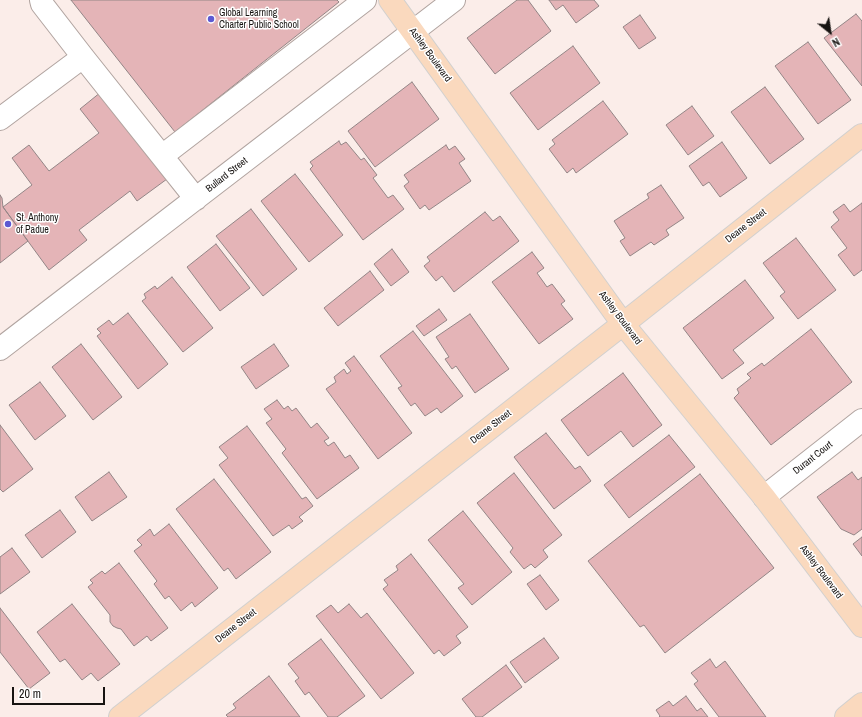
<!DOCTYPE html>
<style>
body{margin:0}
#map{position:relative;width:862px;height:717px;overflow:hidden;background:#fbede9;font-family:"Archivo Narrow",sans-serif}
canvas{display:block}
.north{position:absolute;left:810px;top:12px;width:40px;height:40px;-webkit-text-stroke:3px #fff;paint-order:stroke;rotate:150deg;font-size:11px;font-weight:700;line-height:16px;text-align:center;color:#171311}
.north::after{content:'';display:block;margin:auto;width:14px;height:18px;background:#171311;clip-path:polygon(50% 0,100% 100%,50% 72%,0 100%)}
.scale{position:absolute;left:12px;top:687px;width:93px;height:18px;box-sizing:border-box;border:2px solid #171311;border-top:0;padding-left:5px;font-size:12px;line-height:14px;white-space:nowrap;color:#171311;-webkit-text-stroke:3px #fff;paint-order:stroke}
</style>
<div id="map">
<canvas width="862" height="717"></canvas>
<div class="north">N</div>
<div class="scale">20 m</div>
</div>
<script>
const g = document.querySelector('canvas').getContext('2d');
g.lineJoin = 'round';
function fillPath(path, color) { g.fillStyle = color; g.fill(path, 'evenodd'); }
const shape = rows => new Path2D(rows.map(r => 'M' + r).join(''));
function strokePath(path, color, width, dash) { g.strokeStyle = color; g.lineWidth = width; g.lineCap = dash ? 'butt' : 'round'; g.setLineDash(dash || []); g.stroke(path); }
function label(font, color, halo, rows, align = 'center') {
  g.font = font + ' "Archivo Narrow",sans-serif'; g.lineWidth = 3; g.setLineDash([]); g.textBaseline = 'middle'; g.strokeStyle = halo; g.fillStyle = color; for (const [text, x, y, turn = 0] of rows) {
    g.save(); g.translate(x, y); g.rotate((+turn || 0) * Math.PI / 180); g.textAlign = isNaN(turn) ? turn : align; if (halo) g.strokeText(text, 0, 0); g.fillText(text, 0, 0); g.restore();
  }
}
const building = shape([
 [71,0,337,0,339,2,175,132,71,0],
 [517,0,528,0,551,31,495,74,467,38,517,0],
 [549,0,594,0,599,6,576,23,563,5,556,10,549,0],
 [856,14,862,21,862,86,824,38,856,14],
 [640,15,656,38,639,49,623,27,640,15],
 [808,42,851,100,818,124,775,66,808,42],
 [573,46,600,83,538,130,510,93,573,46],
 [412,82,439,119,375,167,348,131,412,82],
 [765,87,804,139,770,164,731,112,765,87],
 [101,92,167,179,137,201,130,191,79,230,87,240,49,270,3,207,32,185,12,158,29,145,49,171,99,133,80,109,101,92],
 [603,101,628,134,576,173,573,168,567,173,549,149,555,144,552,140,603,101],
 [692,106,714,136,688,155,666,125,692,106],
 [339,141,341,145,346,142,361,160,364,158,377,175,373,178,388,198,393,195,404,209,363,240,310,169,313,166,310,162,339,141],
 [722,142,747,178,720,197,709,182,703,186,689,166,722,142],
 [446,145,449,150,455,146,465,159,459,163,471,181,429,210,425,205,420,209,404,186,409,182,404,175,446,145],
 [295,174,343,235,309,262,261,201,295,174],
 [661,185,684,218,666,230,669,235,654,245,651,242,630,256,620,241,625,238,614,221,649,198,647,194,661,185],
 [0,195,2,198,3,207,28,241,0,263,0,195],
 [862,203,862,270,854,276,838,255,847,248,831,227,839,220,833,212,844,204,850,212,862,203],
 [251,209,297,269,263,296,216,236,251,209],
 [485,212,493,221,500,216,519,241,454,292,442,276,436,281,424,266,430,261,427,257,485,212],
 [796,238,836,290,798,319,780,296,785,292,763,263,796,238],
 [216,244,250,288,220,311,187,267,216,244],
 [392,249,409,272,391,286,374,264,392,249],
 [532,252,544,268,537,273,547,287,552,284,565,301,561,304,573,319,539,344,492,282,532,252],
 [370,271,384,290,338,326,324,308,370,271],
 [172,277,213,328,183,352,142,301,146,298,144,294,155,286,157,289,172,277],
 [745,280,774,318,733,350,744,363,722,379,683,328,745,280],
 [439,309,447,320,424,336,416,326,439,309],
 [128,313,168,364,138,389,97,336,101,333,97,329,109,320,113,325,128,313],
 [470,314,509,369,475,393,456,366,452,369,445,359,449,357,436,337,470,314],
 [811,329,852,382,771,445,734,398,739,393,737,389,751,378,747,374,762,363,764,366,811,329],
 [413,331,463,396,441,413,437,408,425,416,415,403,411,406,398,388,402,386,380,356,413,331],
 [81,344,122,397,93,420,52,367,81,344],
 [274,344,289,366,256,389,241,367,274,344],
 [354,356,412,433,378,459,326,389,336,382,334,377,344,369,347,374,351,371,345,363,354,356],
 [623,373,662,425,633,447,621,431,588,456,561,420,623,373],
 [40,382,66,416,35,440,9,405,40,382],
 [277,400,284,409,288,406,292,411,296,408,311,428,317,423,329,438,324,441,328,446,334,442,345,458,350,455,359,468,317,499,282,453,286,449,266,423,272,419,264,409,277,400],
 [0,425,33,469,3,492,0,489,0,425],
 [247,426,302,499,306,497,313,506,299,517,303,521,292,529,289,525,273,536,219,465,228,458,219,447,247,426],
 [546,433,575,469,580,466,591,481,554,509,514,457,546,433],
 [669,435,695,467,629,518,604,485,669,435],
 [109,472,127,497,92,521,75,497,109,472],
 [852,472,858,480,862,477,862,529,854,535,841,529,817,497,852,472],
 [514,473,562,535,543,550,548,557,535,568,531,564,524,569,510,552,513,548,477,503,514,473],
 [700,474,774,568,665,653,644,625,640,627,588,561,700,474],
 [214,479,271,552,236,579,228,568,224,571,176,509,214,479],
 [60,510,76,532,42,558,25,535,60,510],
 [463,511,512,572,472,605,458,588,464,584,428,540,463,511],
 [169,524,218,588,195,607,192,602,181,611,169,596,165,599,154,584,157,581,134,551,142,545,137,540,150,529,154,536,169,524],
 [862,537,862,556,853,544,862,537],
 [12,548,30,572,0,594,0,557,12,548],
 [411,554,468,627,456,636,461,643,444,656,439,650,434,654,383,589,388,585,384,580,398,570,396,566,411,554],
 [119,563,168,628,151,641,147,636,134,646,121,629,117,628,113,626,110,622,110,615,88,587,93,583,90,580,102,571,105,574,119,563],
 [540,575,559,600,546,610,527,584,540,575],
 [72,604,120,664,98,681,91,673,82,680,65,659,60,662,37,632,72,604],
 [349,604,361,618,367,613,414,673,381,699,316,616,331,605,338,613,349,604],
 [0,608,50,673,29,689,0,652,0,608],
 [544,638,559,658,525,683,510,662,544,638],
 [321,639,365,696,337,717,328,717,309,692,305,695,295,681,299,678,288,664,321,639],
 [710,659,716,668,725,661,766,717,719,717,694,684,698,681,691,673,710,659],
 [506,665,522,687,482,717,476,717,462,699,506,665],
 [269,676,300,717,228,717,226,715,236,708,233,704,269,676],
 [686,696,697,711,701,708,708,717,659,717,660,716,656,710,669,701,673,706,686,696]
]);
const minor = shape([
 [41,0,42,4,83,57,196,199],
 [0,119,83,57],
 [162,156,365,0],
 [0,349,454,0],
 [764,497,862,420]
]);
const major = shape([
 [390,0,623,324,764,497,862,626],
 [120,717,623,324,862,135],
 [846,717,862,704]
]);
const markers = [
 [211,19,4,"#5d5ad2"],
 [8,224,4,"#5d5ad2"]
];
const poiNames = [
 ["Global Learning",219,13],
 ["Charter Public School",219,25],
 ["St. Anthony",16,218],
 ["of Padue",16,230]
];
const streetNames = [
 ["Ashley Boulevard",430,55,54],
 ["Bullard Street",227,175,-38],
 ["Deane Street",746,226,-38],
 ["Ashley Boulevard",620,318,53],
 ["Deane Street",491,427,-38],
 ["Durant Court",813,458,-38],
 ["Ashley Boulevard",821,572,53],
 ["Deane Street",236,626,-38]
];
fillPath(building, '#e4b4b7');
strokePath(building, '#938586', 1);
strokePath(minor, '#b1a4a0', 24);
strokePath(major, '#d1d0cf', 24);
strokePath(minor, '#fff', 22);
strokePath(major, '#fad9be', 22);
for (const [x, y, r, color] of markers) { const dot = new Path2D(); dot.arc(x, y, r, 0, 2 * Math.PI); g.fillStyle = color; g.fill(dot); strokePath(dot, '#fff', 1.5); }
label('10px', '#171311', '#fff', poiNames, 'left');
label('10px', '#171311', '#fff', streetNames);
</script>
